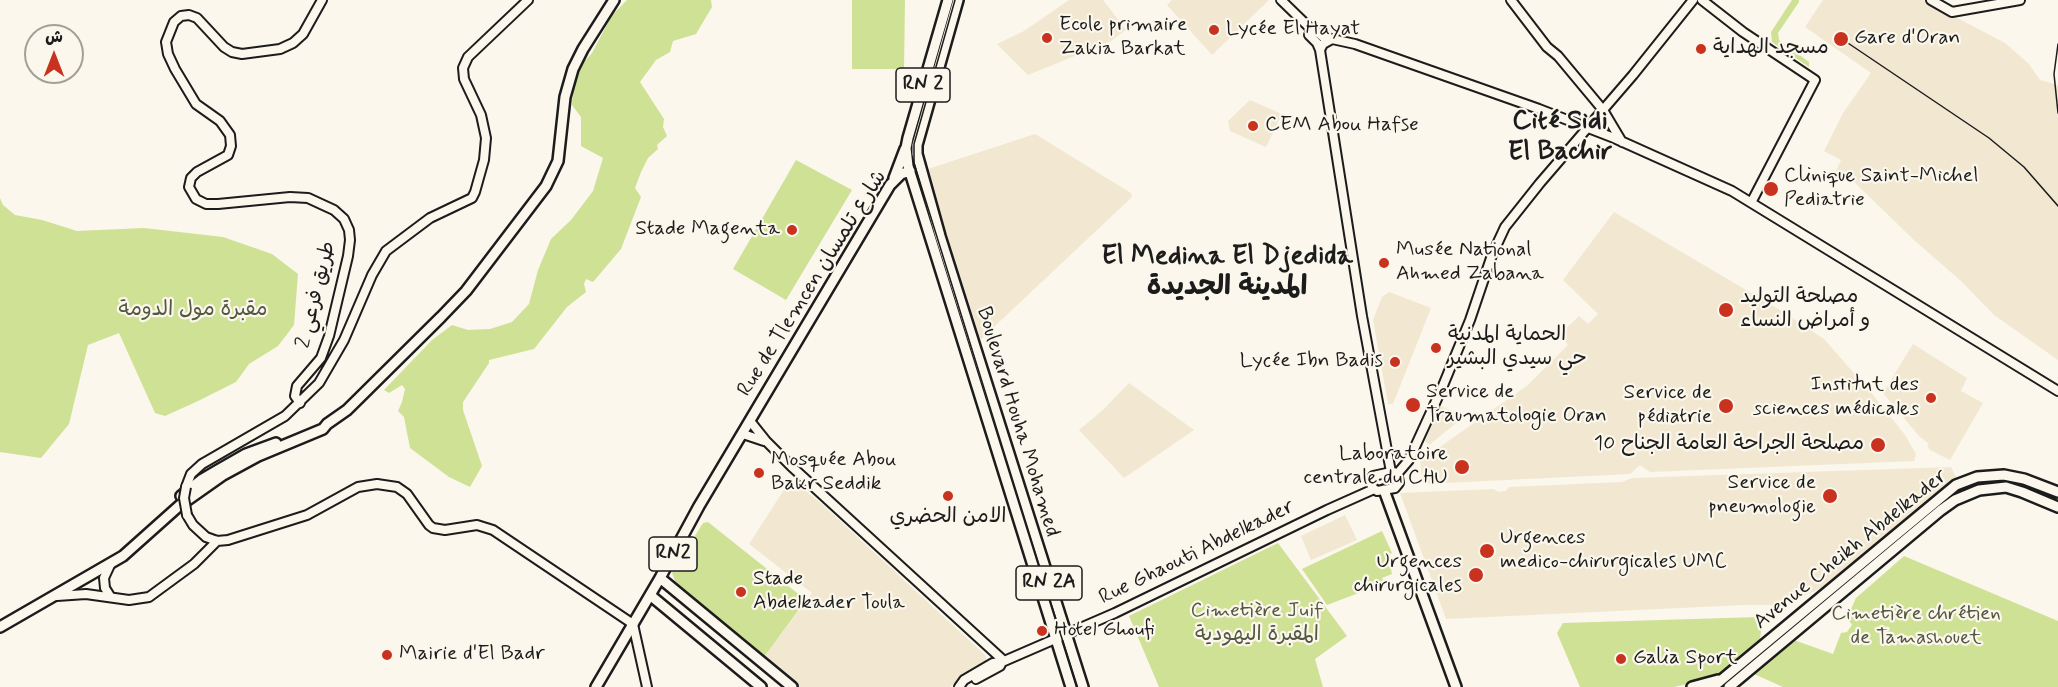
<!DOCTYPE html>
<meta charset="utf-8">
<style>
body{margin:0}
#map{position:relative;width:2058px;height:687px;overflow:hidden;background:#fbf7ec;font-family:Mynerve,"Playpen Sans Arabic",sans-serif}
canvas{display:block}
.north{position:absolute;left:24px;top:24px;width:60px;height:60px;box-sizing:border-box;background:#fbf7ec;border:2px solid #a29f99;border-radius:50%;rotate:0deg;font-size:16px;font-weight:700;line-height:24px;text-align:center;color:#1c1c1c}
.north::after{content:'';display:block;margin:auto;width:21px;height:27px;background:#c8321e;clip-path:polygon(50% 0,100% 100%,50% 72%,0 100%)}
</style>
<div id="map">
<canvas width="2058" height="687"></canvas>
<div class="north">ش</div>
</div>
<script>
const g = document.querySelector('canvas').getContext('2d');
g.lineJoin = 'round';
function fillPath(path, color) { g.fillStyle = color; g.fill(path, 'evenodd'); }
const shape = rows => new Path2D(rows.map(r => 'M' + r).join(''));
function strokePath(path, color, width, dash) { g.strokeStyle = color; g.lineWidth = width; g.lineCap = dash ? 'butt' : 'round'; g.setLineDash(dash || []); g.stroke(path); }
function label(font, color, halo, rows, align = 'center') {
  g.font = font + ' Mynerve,"Playpen Sans Arabic",sans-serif'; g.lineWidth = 4.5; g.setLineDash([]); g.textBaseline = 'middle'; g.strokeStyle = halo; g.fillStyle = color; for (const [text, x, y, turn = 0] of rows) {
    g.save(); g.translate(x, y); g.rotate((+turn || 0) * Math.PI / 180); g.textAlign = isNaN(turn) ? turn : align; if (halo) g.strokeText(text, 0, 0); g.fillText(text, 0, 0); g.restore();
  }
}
const built = shape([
 [1069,0,1103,0,1126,30,1111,41,1028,75,997,44,1024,31],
 [1172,0,1269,0,1212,55,1167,5],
 [1823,0,1923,0,2005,43,2029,64,2040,80,2058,85,2058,360,1994,315,1961,281,1914,240,1852,180,1836,171,1841,160,1824,151,1843,113,1871,73,1805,27],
 [1250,100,1282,114,1266,147,1230,131,1228,121],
 [1035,134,1131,193,1132,197,978,342,925,170],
 [1614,212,1785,313,1824,339,1874,396,1905,435,1916,454,1914,461,1650,472,1640,465,1630,474,1423,484,1420,461,1528,385,1568,345,1559,335,1579,316,1588,324,1598,314,1563,280],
 [1389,292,1431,308,1393,404,1388,404,1373,320,1382,297],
 [1913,344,1967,378,1961,391,1983,403,1950,460,1930,450,1927,446,1929,444,1919,436,1883,393],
 [1129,383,1194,430,1124,478,1079,430,1103,410],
 [1440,406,1465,416,1429,445,1425,441],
 [1951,467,1957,479,1827,585,1785,605,1744,605,1446,619,1400,493,1494,489,1498,492,1506,491,1509,487,1622,482,1632,478],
 [791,479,824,506,986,656,986,660,950,687,800,687,764,657,812,593,749,544],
 [1345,515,1357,540,1311,560,1301,536]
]);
const green = shape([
 [627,0,711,0,712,7,696,34,673,41,670,52,656,60,640,82,664,119,663,127,667,136,657,145,658,149,648,158,641,172,635,188,641,197,621,249,593,282,586,279,584,284,586,292,567,307,534,349,489,360,489,363,463,402,463,410,482,466,470,487,449,477,410,448,404,417,398,411,402,402,405,389,402,385,389,393,384,390,432,340,452,325,468,330,490,329,512,322,529,304,538,270,551,239,571,220,593,191,603,158,581,146,581,117,572,105,573,85,581,65,592,53,612,15],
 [852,0,905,0,904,69,852,69],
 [1792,0,1799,0,1799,2,1778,33,1779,40,1809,62,1809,67,1772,42,1771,32],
 [796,160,852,190,786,300,733,269],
 [0,198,3,205,15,215,42,220,77,231,144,228,223,237,272,254,298,274,294,325,278,346,249,364,236,382,198,401,165,416,155,413,119,333,88,345,69,424,41,458,0,452],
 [708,522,806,600,764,657,676,583,672,573,703,523],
 [1382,531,1392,553,1388,555,1392,574,1382,578,1385,583,1327,605,1302,569],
 [1278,543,1347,636,1315,659,1323,687,1159,687,1129,616],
 [1904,556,2058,621,2058,687,1783,687,1754,674,1755,671,1791,639,1833,654,1841,633,1847,632,1852,625,1847,618,1856,598],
 [1759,617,1761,632,1760,639,1717,677,1674,687,1580,687,1557,633,1563,623]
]);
const secondary = shape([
 [1281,0,1313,31],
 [1511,0,1547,47,1558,56,1603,110,1622,142],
 [1702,0,1743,32,1815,80,1752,201],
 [1931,0,1952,12,2020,0],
 [1315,30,1323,37,1355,44,1539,109,1614,138,1732,191,2058,391],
 [1309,35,1317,43,1320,50],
 [1332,39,1323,44,1320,50,1362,316,1391,472],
 [300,403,295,396,297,386,321,358,329,336,348,256,350,240,349,230,344,219,334,210,308,198,290,197,218,204,206,204,196,199,189,187,191,178,197,172,228,155,231,146,230,135,220,121,196,104,175,69,168,54,166,42,174,22,181,16,189,15,197,18,224,47,232,52,242,54,280,49,293,43,303,34,322,0],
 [750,421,766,441,791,466,1004,661],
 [743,434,764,441],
 [1391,472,1394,472,1398,477,1399,483,1395,488,1377,491,1372,487,1370,481,1373,476,1391,472],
 [1397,474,1409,460,1442,388,1470,320,1492,255,1505,227,1540,183,1633,75,1693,0],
 [186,487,191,474,202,464,285,416,319,383,344,340,372,275,386,251,430,218,472,198,475,192,484,160,486,138,481,115,464,79,463,68,468,57,528,0],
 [187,515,193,525,206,537,217,541,228,540,307,515,358,487,377,484,397,487,407,494,429,525,433,528,445,530,477,525,493,530,633,624,647,687],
 [110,565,104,578,105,588,110,596],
 [57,596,86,594,129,600,149,597,194,564,217,541],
 [976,679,1000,666,1002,662],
 [959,687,964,680,993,663,1002,662,1115,613,1327,510,1374,489]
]);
const primary = shape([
 [948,0,908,138,906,148,908,166,1071,687],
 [958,0,917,145,917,154,940,236,1083,687],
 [894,178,905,149],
 [1384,490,1456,687],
 [181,496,201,480,218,470,246,454,276,443],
 [660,578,792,687],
 [650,595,761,687],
 [0,627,123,556,179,506,223,475,258,456,323,429,327,424,347,410,441,317,466,291,546,186,558,161,565,97,573,69,583,49,614,0],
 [596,687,660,578,699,506,890,185,901,174,910,171],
 [1692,687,1718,680],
 [1713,687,1956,485,1977,477,2004,475,2024,479,2058,492],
 [1729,687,1941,510,1955,500,1979,490,2006,487,2022,492,2058,507]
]);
const tram = shape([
 [955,0,914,144,914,163,1077,687]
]);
const rail = shape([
 [1836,35,1989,138,2024,167,2058,206],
 [2058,44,2054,74,2058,113]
]);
const secondaryBridge = shape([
 [186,487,184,498,187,515]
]);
const markers = [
 [1214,30,6,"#c8321e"],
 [1047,38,6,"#c8321e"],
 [1841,39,8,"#c8321e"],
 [1701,49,6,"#c8321e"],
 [1253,126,6,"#c8321e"],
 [1771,189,8,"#c8321e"],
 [792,230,6,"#c8321e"],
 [1384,263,6,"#c8321e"],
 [1726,310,8,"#c8321e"],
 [1436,348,6,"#c8321e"],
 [1395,362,6,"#c8321e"],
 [1931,398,6,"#c8321e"],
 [1413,405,8,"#c8321e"],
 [1726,406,8,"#c8321e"],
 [1878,445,8,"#c8321e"],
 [1462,467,8,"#c8321e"],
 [759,473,6,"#c8321e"],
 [948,496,6,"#c8321e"],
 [1830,496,8,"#c8321e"],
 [1487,551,8,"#c8321e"],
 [1476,575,8,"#c8321e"],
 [741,592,6,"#c8321e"],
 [1042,631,6,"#c8321e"],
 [387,655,6,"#c8321e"],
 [1621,659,6,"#c8321e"]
];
const shields = [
 [923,85,54],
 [673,554,48],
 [1049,583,66]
];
const shieldNames = [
 ["RN 2",923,85],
 ["RN2",673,554],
 ["RN 2A",1049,583]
];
const poiNames = [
 ["Ecole primaire",1059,26],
 ["Zakia Barkat",1059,50],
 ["Lycée El Hayat",1226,30],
 ["Gare d'Oran",1854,39],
 ["مسجد الهداية",1713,49],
 ["CEM Abou Hafse",1265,126],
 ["Clinique Saint-Michel",1784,177],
 ["Pediatrie",1784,201],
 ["Stade Magenta",780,230,"right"],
 ["Musée National",1396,251],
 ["Ahmed Zabana",1396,275],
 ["مصلحة التوليد",1740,298],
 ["و أمراض النساء",1740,322],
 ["الحماية المدنية",1448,336],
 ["حي سيدي البشير",1448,360],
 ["Lycée Ibn Badis",1383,362,"right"],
 ["Institut des",1919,386,"right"],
 ["sciences médicales",1919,410,"right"],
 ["Service de",1426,393],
 ["Traumatologie Oran",1426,417],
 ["Service de",1712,394,"right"],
 ["pédiatrie",1712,418,"right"],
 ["مصلحة الجراحة العامة الجناح 10",1864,445,"right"],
 ["Laboratoire",1448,455,"right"],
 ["centrale du CHU",1448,479,"right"],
 ["Mosquée Abou",771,461],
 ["Bakr Seddik",771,485],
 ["Service de",1816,484,"right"],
 ["pneumologie",1816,508,"right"],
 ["الامن الحضري",948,518,"center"],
 ["Urgences",1500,539],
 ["medico-chirurgicales UMC",1500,563],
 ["Urgences",1462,563,"right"],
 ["chirurgicales",1462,587,"right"],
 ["Stade",753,580],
 ["Abdelkader Toula",753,604],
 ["Hotel Ghoufi",1054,631],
 ["Mairie d'El Badr",399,655],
 ["Galia Sport",1633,659]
];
const streetNames = [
 ["Rue de Tlemcen شارع تلمسان",813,284,-58],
 ["طريق فرعي 2",317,295,-76],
 ["Boulevard Houha Mohamed",1017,422,73],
 ["Avenue Cheikh Abdelkader",1851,550,-39],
 ["Rue Ghaouti Abdelkader",1197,553,-26]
];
const parkNames = [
 ["مقبرة مول الدومة",193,311],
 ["Cimetière Juif",1257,612],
 ["المقبرة اليهودية",1257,636],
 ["Cimetière chrétien",1916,615],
 ["de Tamashouet",1916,639]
];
const districtNames = [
 ["Cité Sidi",1560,122],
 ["El Bachir",1560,153],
 ["El Medina El Djedida",1227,257],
 ["المدينة الجديدة",1227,288]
];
fillPath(built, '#f2e7d1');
fillPath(green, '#cfe195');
strokePath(secondary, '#1c1c1c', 12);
strokePath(primary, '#1c1c1c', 14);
strokePath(secondary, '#fbf7ec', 8);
strokePath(primary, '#fbf7ec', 9);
strokePath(tram, '#1c1c1c', 1.5);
strokePath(rail, '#1c1c1c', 1.5);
strokePath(secondaryBridge, '#1c1c1c', 12, []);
strokePath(secondaryBridge, '#fbf7ec', 8);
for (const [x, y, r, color] of markers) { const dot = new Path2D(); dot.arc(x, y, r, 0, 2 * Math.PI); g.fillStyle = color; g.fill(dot); strokePath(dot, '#fbf7ec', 2); }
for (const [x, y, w] of shields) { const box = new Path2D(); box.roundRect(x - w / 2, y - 17, w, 34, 4.5); g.fillStyle = '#fbf7ec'; g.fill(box); strokePath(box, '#1c1c1c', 1.5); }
label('bold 20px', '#1c1c1c', null, shieldNames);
label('21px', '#1c1c1c', '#fbf7ec', poiNames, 'left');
label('21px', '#1c1c1c', '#fbf7ec', streetNames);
label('21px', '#525740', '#fbf7ec', parkNames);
label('bold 27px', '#1c1c1c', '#fbf7ec', districtNames);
</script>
